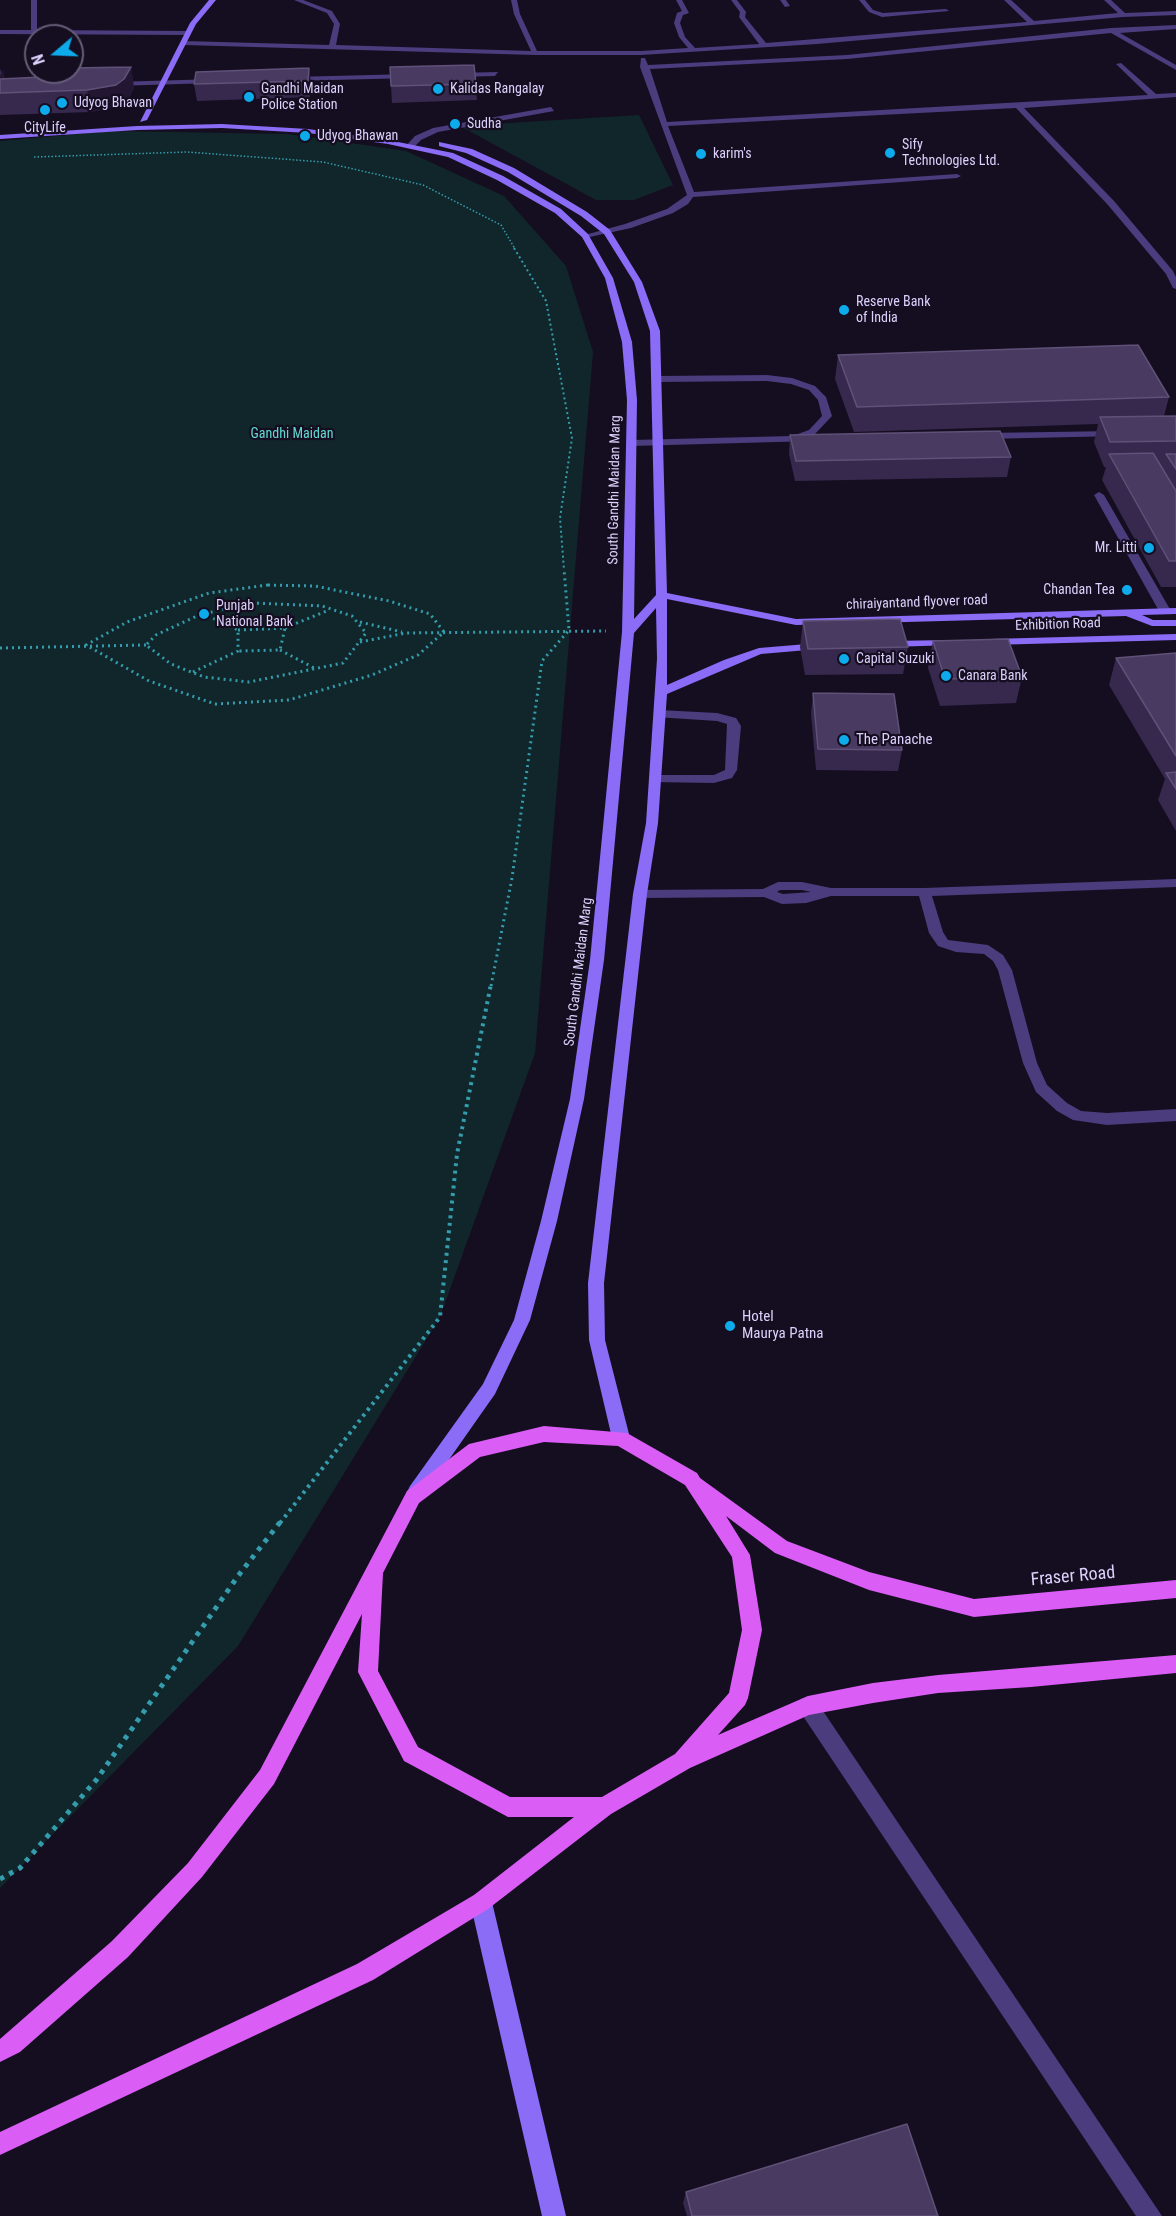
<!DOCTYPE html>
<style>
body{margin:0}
#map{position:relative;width:1176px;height:2216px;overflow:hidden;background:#150e20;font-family:"Roboto Condensed",sans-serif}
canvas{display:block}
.north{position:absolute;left:24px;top:24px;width:60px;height:60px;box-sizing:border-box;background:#150e20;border:2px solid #655c78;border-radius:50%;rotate:251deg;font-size:16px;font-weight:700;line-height:24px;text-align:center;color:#ddd0fc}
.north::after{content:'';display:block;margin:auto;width:21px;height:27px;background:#0dabec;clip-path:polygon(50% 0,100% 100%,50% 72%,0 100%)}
</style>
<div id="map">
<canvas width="1176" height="2216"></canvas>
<div class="north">N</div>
</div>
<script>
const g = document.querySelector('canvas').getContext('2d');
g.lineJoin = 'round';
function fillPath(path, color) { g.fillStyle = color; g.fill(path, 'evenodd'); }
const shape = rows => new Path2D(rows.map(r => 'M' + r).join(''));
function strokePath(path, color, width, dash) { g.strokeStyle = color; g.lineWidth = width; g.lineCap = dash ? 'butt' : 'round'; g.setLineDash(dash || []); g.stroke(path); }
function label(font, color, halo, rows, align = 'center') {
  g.font = font + ' "Roboto Condensed",sans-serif'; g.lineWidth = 4.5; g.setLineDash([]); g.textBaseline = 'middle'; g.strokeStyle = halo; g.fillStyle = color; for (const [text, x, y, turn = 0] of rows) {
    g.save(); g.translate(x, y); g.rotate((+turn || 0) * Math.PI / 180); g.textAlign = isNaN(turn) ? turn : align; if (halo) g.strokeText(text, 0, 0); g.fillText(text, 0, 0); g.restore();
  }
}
const green = shape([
 [639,115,673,185,634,200,596,200,460,126],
 [112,131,287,134,406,151,504,196,566,266,593,352,535,1053,440,1317,238,1646,0,1888,0,141]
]);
const pathFar4 = shape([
 [34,157,187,152,323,162,423,185,501,225,515,249]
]);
const pathFar3 = shape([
 [514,248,546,301,572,438,560,518,564,570]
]);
const pathFar2 = shape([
 [268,585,315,586,389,601,430,614,444,632,418,655,372,675,289,700,215,704,149,681,86,645,127,622,209,593,268,585],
 [251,603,322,606,352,616,366,633,343,663,249,682,204,677,171,664,146,645,156,635,199,615,251,603],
 [360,622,402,632],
 [285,628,329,610],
 [238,630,285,628,280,650,238,651],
 [360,642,406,633,606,631],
 [0,648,146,645],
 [280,650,316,669],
 [193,672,238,651,238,630,204,614],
 [491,986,512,878,542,661,569,630,564,569]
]);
const pathFar1 = shape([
 [280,1523,440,1317,457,1154,491,984]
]);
const path = shape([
 [0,1879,20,1868,97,1779,238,1576,281,1521]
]);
const lane = shape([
 [551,107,554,111,438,132,421,140,412,149,405,147,415,136,433,128,551,107],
 [767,375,792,378,815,386,826,397,832,416,815,434,810,436,813,437,813,441,632,446,627,443,632,440,792,436,809,430,822,416,818,400,809,390,791,384,767,381,657,382,652,379,657,376,767,375],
 [1116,431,1121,434,1119,436,984,439,979,436,984,433,1116,431],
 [1099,492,1104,495,1171,611,1169,613,1161,613,1159,611,1094,495,1099,492],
 [659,710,717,713,736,718,741,726,737,770,732,778,714,783,651,782,649,779,651,776,655,775,714,775,725,770,727,724,717,721,655,717,655,711,659,710],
 [1176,879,1176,887,932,896,943,932,948,940,988,945,1003,955,1012,970,1037,1063,1047,1085,1067,1103,1081,1111,1107,1113,1176,1109,1176,1121,1107,1125,1073,1120,1057,1111,1036,1092,1023,1063,998,970,993,961,984,954,956,952,938,946,929,933,919,896,831,896,806,903,782,904,764,897,640,898,633,894,640,890,763,889,778,882,802,882,831,888,924,888,1176,879],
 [780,890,802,890,811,892,783,894,777,892,780,890]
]);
const street = shape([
 [31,0,37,0,37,30,188,31,191,33,188,35,0,34,0,30,31,30,31,0],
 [294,0,303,0,332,11,340,24,336,45,531,51,514,14,511,0,517,0,520,14,537,51,641,51,688,48,679,37,674,23,677,13,682,11,676,0,682,0,689,13,683,15,680,23,685,37,695,48,759,44,739,17,740,12,731,0,737,0,746,12,745,17,766,43,1027,22,1004,0,1011,0,1034,21,1118,13,1104,0,1111,0,1125,13,1176,11,1176,15,1123,17,817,44,641,55,535,55,184,45,181,43,184,41,329,45,334,24,327,13,294,0],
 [780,0,786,0,790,6,785,7,780,0],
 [859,0,865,0,873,10,883,13,946,9,949,11,882,17,869,12,859,0],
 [1176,25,1176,29,1120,33,1176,65,1176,70,1111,33,847,59,650,69,667,122,1148,95,1116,64,1121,63,1156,94,1176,93,1176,97,1024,108,1114,201,1173,271,1176,277,1176,289,1173,288,1166,274,1108,205,1016,108,668,126,694,192,957,174,961,176,957,178,693,197,688,204,673,213,631,228,585,238,581,236,625,224,667,209,687,195,640,67,641,58,645,58,648,65,847,55,1111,28,1176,25],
 [498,72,495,76,456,77,452,75,456,73,498,72],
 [411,74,414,78,291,81,287,79,291,77,411,74],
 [216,79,213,83,114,86,110,84,114,82,216,79],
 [808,1696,815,1699,1162,2216,1136,2216,801,1713,798,1706,801,1699,808,1696]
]);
const secondary = shape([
 [209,0,216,0,196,24,147,120,140,122,190,23,209,0],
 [222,124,308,129,388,140,453,153,503,176,561,209,588,234,613,278,632,342,637,400,634,619,656,595,650,331,634,282,604,234,581,216,508,172,466,153,439,146,439,142,472,149,514,168,587,212,610,230,642,282,660,331,667,593,796,619,1176,608,1176,614,1142,615,1153,620,1176,620,1176,626,1152,626,1126,616,796,625,667,599,667,685,724,660,759,648,819,643,825,646,819,649,761,654,667,694,658,823,647,894,604,1283,605,1340,630,1438,627,1443,621,1446,615,1443,612,1438,589,1340,588,1283,633,894,646,823,657,659,656,608,634,633,604,960,584,1099,557,1221,530,1320,495,1394,422,1498,416,1500,410,1498,407,1492,410,1486,483,1384,514,1320,541,1221,570,1099,590,960,622,632,627,400,622,342,605,278,582,237,555,213,497,180,448,157,388,144,308,133,222,128,137,130,0,139,0,135,137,126,222,124],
 [1176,634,1176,640,990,645,984,642,990,639,1176,634],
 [951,640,957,643,955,645,888,647,882,644,888,641,951,640],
 [481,1891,488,1895,492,1902,566,2216,542,2216,470,1902,474,1895,481,1891]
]);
const primary = shape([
 [544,1426,627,1433,697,1473,700,1478,787,1541,869,1572,974,1599,1176,1580,1176,1598,974,1617,869,1590,775,1553,726,1516,750,1555,762,1630,748,1698,745,1705,718,1735,808,1696,873,1683,938,1675,1176,1655,1176,1673,1031,1687,938,1693,873,1703,809,1715,690,1768,611,1814,488,1909,373,1980,0,2155,0,2132,357,1964,474,1895,574,1817,508,1817,404,1761,358,1672,362,1614,274,1784,202,1877,128,1957,20,2052,0,2062,0,2039,112,1941,188,1863,260,1770,407,1491,469,1444,544,1426],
 [544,1442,618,1446,685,1485,732,1557,742,1630,729,1693,675,1754,602,1797,510,1797,418,1747,378,1671,383,1573,419,1503,480,1457,544,1442]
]);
const wall = shape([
 [131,67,134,88,128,100,120,106,91,112,0,115,0,69,5,79,62,76],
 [309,68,311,85,310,97,197,101,194,84],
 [476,84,477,100,392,103,391,86],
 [838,355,1169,397,1164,416,1176,416,1176,587,1161,587,1102,480,1106,467,1104,467,1094,442,1098,424,854,432,835,379],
 [790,435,1011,457,1007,477,795,481,789,454],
 [803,621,908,647,903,674,805,675,800,647],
 [933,641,1022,677,1016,703,940,706,928,668],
 [1176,653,1176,831,1158,800,1165,779,1109,685,1116,658],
 [813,693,902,750,898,771,816,770,811,714],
 [686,2192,938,2216,687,2216,683,2203]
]);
const shadedWall = shape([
 [131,67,134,88,128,100,120,106,91,112,87,90],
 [309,68,311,85,310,97,308,81],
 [3,69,7,90,0,83,0,76]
]);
const building = shape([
 [474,65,476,84,391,86,390,67,474,65],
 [131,67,124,79,116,85,87,90,0,93,0,79,62,76,64,72,72,72,72,68,131,67],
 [309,68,308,81,194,84,196,72,309,68],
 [1138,345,1169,397,857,407,838,355,1138,345],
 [1176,416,1176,441,1110,442,1100,417,1176,416],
 [1000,431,1011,457,796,461,790,435,1000,431],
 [1153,453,1176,491,1176,561,1169,561,1109,454,1153,453],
 [1166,454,1176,454,1176,469,1166,454],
 [900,619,908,647,808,649,803,621,900,619],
 [1008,639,1022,677,945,679,933,641,1008,639],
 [1176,653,1176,756,1116,658,1176,653],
 [813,693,894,694,902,750,818,749,813,693],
 [1176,772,1176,789,1166,773,1176,772],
 [907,2124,938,2216,692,2216,686,2192,907,2124]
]);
const markers = [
 [438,89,6,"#0dabec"],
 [249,97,6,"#0dabec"],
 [62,103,6,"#0dabec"],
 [45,110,6,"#0dabec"],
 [455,124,6,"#0dabec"],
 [305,136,6,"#0dabec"],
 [890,153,6,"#0dabec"],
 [701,154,6,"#0dabec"],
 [844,310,6,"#0dabec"],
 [1149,548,6,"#0dabec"],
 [1127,590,6,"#0dabec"],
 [204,614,6,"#0dabec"],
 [844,659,6,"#0dabec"],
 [946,676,6,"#0dabec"],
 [844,740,6,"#0dabec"],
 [730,1326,6,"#0dabec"]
];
const farPoinames = [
 ["Gandhi Maidan",261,89],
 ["Police Station",261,105],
 ["Kalidas Rangalay",450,89],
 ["Udyog Bhavan",74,103],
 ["Sudha",467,124],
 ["CityLife",45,128,"center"],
 ["Udyog Bhawan",317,136],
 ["Sify",902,145],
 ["Technologies Ltd.",902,161],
 ["karim's",713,154],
 ["Reserve Bank",856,302],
 ["of India",856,318],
 ["Mr. Litti",1137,548,"right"],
 ["Chandan Tea",1115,590,"right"],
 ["Punjab",216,606],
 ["National Bank",216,622],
 ["Capital Suzuki",856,659],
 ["Canara Bank",958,676]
];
const farParknames = [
 ["Gandhi Maidan",292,434]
];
const farStreetnames = [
 ["South Gandhi Maidan Marg",615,490,-89],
 ["chiraiyantand flyover road",917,603,-2],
 ["Exhibition Road",1058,625,-2],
 ["South Gandhi Maidan Marg",579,972,-83]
];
const poiNames = [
 ["The Panache",856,740],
 ["Hotel",742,1317],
 ["Maurya Patna",742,1334]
];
const nearStreetnames = [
 ["Fraser Road",1073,1577,-5]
];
fillPath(green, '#11262a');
strokePath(pathFar4, '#349cac', 1.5, [1.5, 2]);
strokePath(pathFar3, '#349cac', 2, [2, 3]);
strokePath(pathFar2, '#349cac', 3, [2, 4]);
strokePath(pathFar1, '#349cac', 4, [3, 4.5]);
strokePath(path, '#349cac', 5, [4.5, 6]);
fillPath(lane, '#4a3c7d');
fillPath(street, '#4a3c7d');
fillPath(secondary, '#8a6cf7');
fillPath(primary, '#da5df6');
fillPath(wall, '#37284d');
fillPath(shadedWall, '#221633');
fillPath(building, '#483a60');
strokePath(building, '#605178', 1.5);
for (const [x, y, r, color] of markers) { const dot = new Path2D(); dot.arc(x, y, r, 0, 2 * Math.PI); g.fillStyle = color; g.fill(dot); strokePath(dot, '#150e20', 2); }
label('14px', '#ddd0fc', '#150e20', farPoinames, 'left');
label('14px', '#60d8d1', '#150e20', farParknames);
label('14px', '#ddd0fc', '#150e20', farStreetnames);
label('15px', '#ddd0fc', '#150e20', poiNames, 'left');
label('18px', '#ddd0fc', '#150e20', nearStreetnames);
</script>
